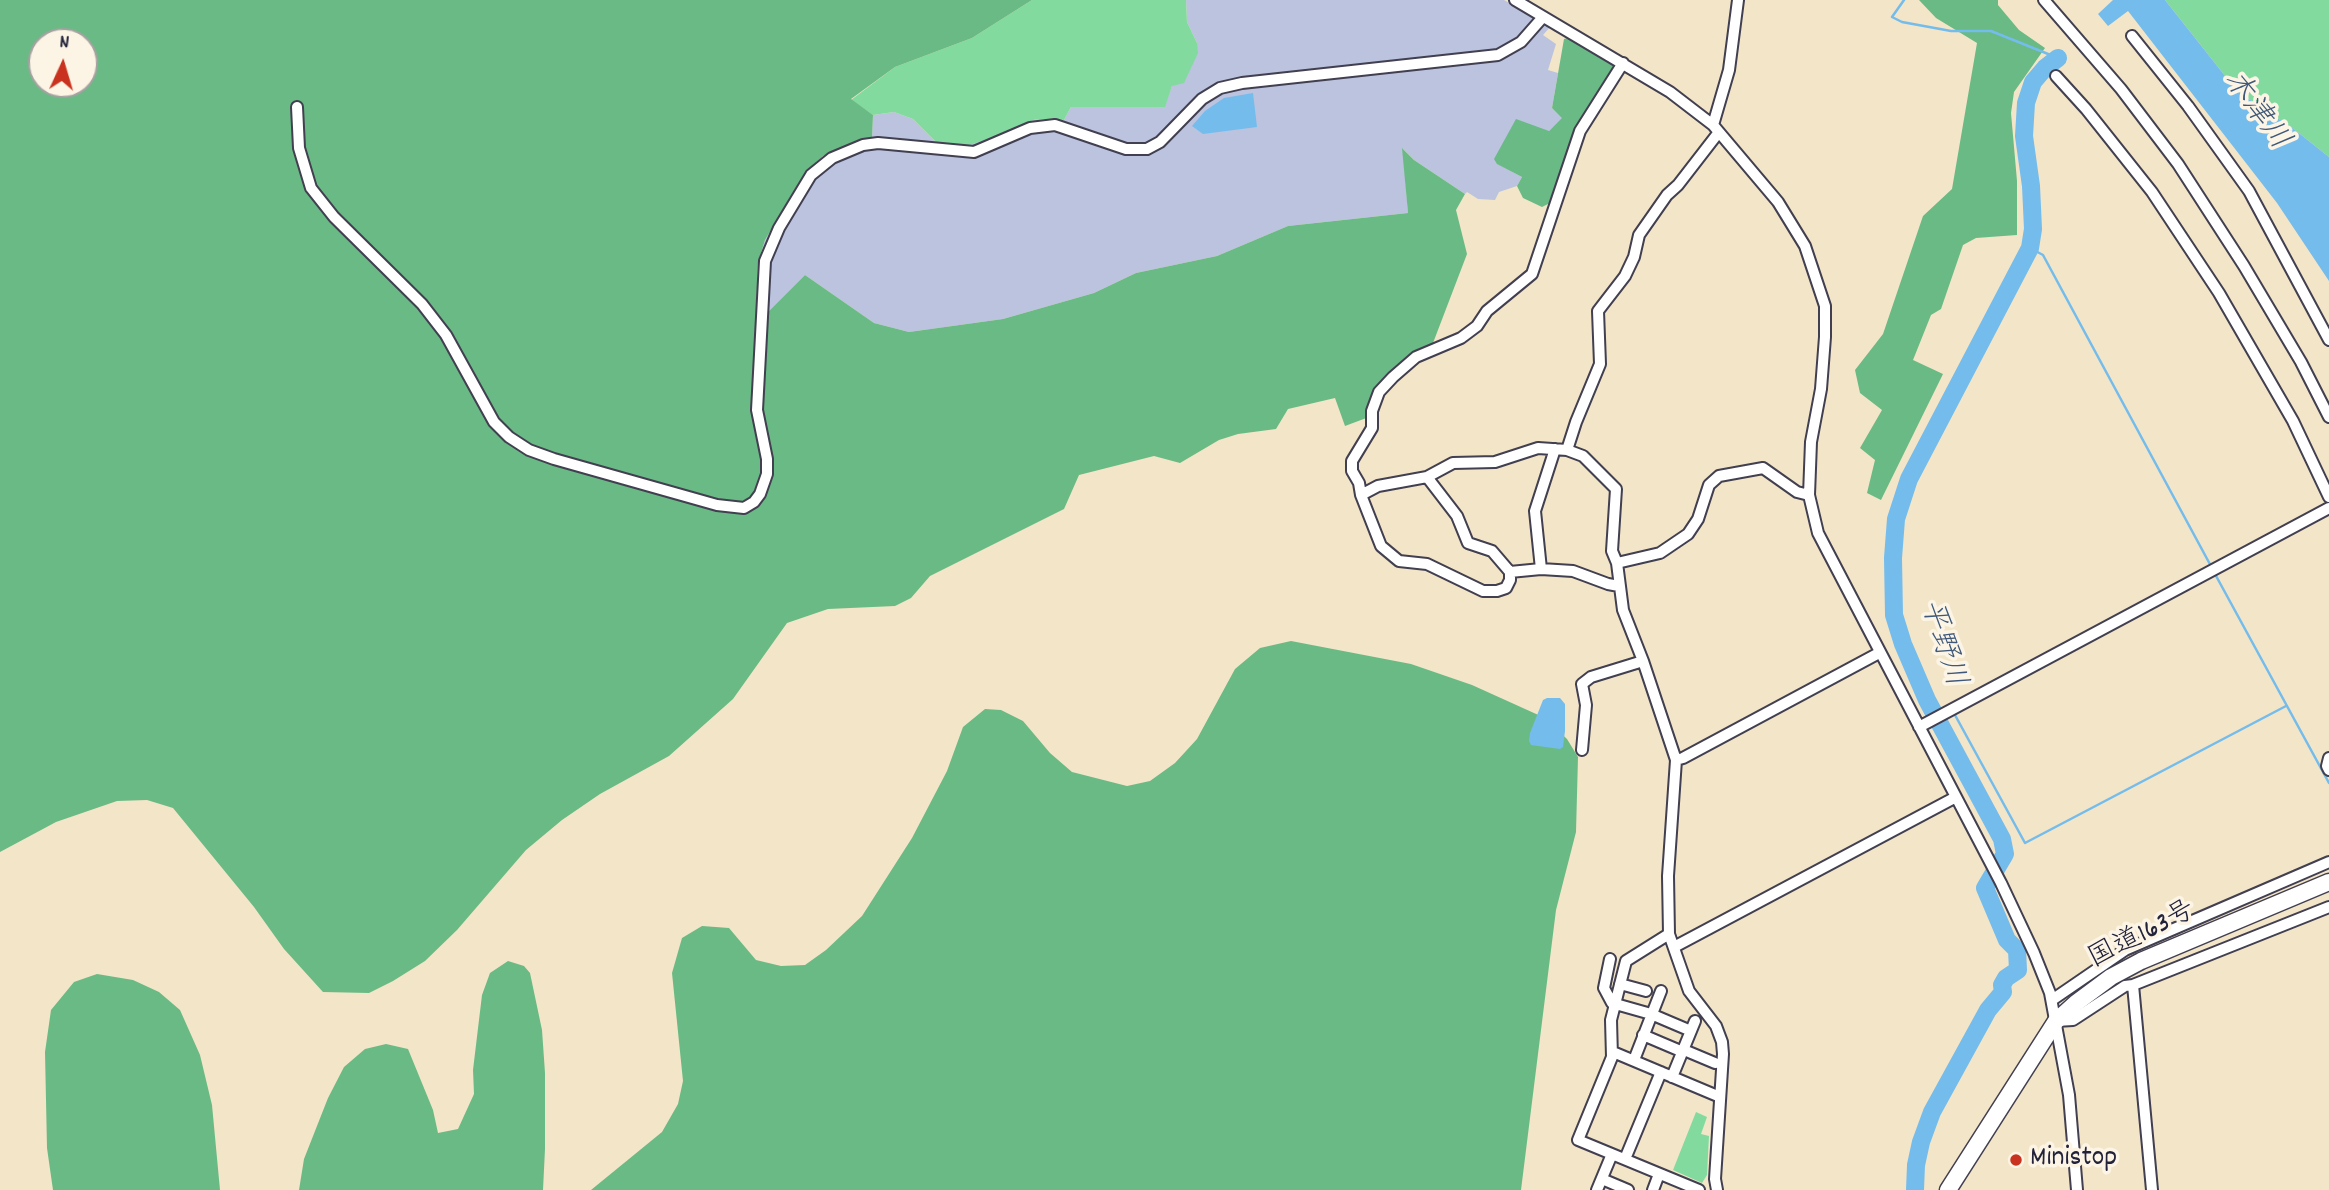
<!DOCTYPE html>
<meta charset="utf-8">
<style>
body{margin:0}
#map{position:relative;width:2329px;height:1190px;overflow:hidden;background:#f3e5c8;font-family:Dekko,sans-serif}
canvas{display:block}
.north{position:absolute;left:28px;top:28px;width:70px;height:70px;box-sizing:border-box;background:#fcf5e5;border:2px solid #a5a1a1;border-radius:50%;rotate:4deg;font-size:19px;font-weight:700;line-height:28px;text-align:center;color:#22223b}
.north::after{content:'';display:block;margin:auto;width:24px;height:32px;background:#c8321e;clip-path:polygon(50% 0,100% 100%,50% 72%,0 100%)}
</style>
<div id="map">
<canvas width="2329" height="1190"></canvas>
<div class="north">N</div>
</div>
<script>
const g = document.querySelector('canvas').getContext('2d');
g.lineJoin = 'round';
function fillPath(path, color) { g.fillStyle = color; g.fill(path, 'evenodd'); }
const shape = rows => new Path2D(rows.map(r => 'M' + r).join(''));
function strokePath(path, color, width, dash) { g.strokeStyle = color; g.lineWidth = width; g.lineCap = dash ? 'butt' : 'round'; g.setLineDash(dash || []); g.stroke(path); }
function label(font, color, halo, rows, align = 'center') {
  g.font = font + ' Dekko,"Klee One",sans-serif'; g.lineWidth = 7; g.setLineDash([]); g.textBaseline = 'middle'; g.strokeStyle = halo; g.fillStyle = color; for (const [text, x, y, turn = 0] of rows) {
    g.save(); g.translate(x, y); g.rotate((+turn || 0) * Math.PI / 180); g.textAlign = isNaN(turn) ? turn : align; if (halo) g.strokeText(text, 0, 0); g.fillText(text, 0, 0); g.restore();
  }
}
const industrial = shape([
 [1186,0,1504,0,1551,26,1543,35,1556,44,1548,70,1558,73,1552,108,1563,118,1549,131,1498,164,1522,177,1517,186,1499,192,1495,200,1478,199,1467,192,1465,194,1414,160,1403,149,1408,213,1288,226,1217,256,1136,273,1094,293,1003,319,909,332,874,323,805,275,767,313,756,313,758,263,765,240,789,200,814,165,823,156,851,143,872,138,873,115,894,112,913,119,937,143,1013,127,1036,119,1064,120,1071,107,1164,107,1172,86,1197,43,1187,22]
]);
const green = shape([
 [1032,0,1186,0,1187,22,1197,43,1198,53,1184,83,1172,86,1165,107,1071,107,1064,120,1036,119,988,139,966,146,937,143,913,119,894,112,873,115,851,100,895,67,972,38],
 [2165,0,2329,0,2329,157,2295,130,2237,91],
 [1696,1112,1707,1117,1701,1134,1709,1136,1707,1175,1702,1183,1673,1170]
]);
const forest = shape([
 [0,0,1032,0,972,38,895,67,851,99,873,115,872,138,851,143,823,156,813,165,789,200,765,240,758,263,756,313,767,313,805,275,874,323,909,332,1003,319,1094,293,1136,273,1217,256,1288,226,1408,213,1402,148,1414,160,1465,194,1456,210,1467,254,1433,343,1414,355,1391,375,1369,417,1345,426,1335,398,1288,409,1276,429,1238,434,1219,440,1180,463,1154,456,1079,475,1064,509,930,576,911,598,895,606,828,609,787,623,733,699,669,756,600,794,562,820,526,850,457,930,425,961,393,981,369,993,323,992,284,949,254,907,173,808,147,800,117,801,56,822,0,852],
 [42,42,84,42,84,84,42,84],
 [1919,0,1998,0,1998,5,2019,30,2045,48,2014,92,2011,113,2017,181,2017,235,1976,238,1963,245,1941,309,1931,315,1913,360,1943,374,1881,500,1867,493,1875,460,1860,448,1882,410,1860,393,1855,370,1883,334,1923,216,1952,189,1977,43,1936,18],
 [1571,37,1616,63,1616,69,1600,92,1554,201,1542,207,1523,198,1517,186,1522,177,1497,164,1494,159,1516,119,1549,131,1562,118,1552,108,1564,39],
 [1291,641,1411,664,1472,685,1545,718,1567,739,1578,757,1576,832,1556,910,1521,1190,591,1190,662,1132,678,1104,683,1081,672,973,682,938,702,926,729,928,756,960,781,966,805,965,826,950,862,916,912,838,947,771,963,727,985,709,1001,710,1023,721,1050,753,1072,772,1127,786,1150,781,1175,763,1197,739,1235,669,1260,648],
 [508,961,524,966,530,973,542,1030,545,1073,545,1149,543,1190,299,1190,304,1159,328,1098,344,1067,365,1049,386,1044,408,1049,433,1110,438,1133,458,1129,474,1094,473,1070,482,995,490,973],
 [97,974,133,980,159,992,180,1010,200,1055,212,1105,220,1190,53,1190,47,1148,45,1052,51,1010,74,982]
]);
const water = shape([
 [2113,0,2165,0,2237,91,2295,130,2329,157,2329,281,2277,203,2128,11,2108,26,2098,14],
 [1253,93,1257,127,1203,134,1192,126,1205,111,1224,98],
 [1547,698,1560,698,1565,704,1565,731,1563,747,1560,749,1531,745,1529,741,1530,733,1543,700]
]);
const stream = shape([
 [1904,0,1892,17,1902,22,1951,31,1991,31,2058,58],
 [2030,248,2043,255,2212,568],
 [2215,574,2329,783],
 [1955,715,2025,843,2286,706]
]);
const river = shape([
 [1915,1190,1916,1165,1921,1142,1932,1112,1988,1010,2003,992,2002,985,2006,978,2018,970,2017,950,2007,940,1985,888,2005,854,2002,839,1927,700,1903,644,1894,615,1893,558,1896,519,1909,479,2030,248,2033,229,2031,186,2024,136,2026,103,2033,82,2045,68,2058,58]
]);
const minor = shape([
 [1515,0,1670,92,1713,125,1778,202,1805,246,1825,306,1825,337,1821,389,1811,442,1809,495,1818,533,2001,883,2034,953,2050,993,2069,1095,2077,1190],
 [2044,0,2121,89,2178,164,2244,266,2301,362,2329,417],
 [2132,36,2188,106,2249,191,2329,340],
 [2056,76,2086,109,2152,192,2219,293,2293,421,2329,497],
 [297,107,299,148,311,188,334,217,422,304,446,335,494,422,509,437,529,450,554,459,717,505,744,508,754,502,760,494,767,474,767,459,757,410,765,261,779,228,811,175,832,158,863,145,878,143,974,152,1030,128,1055,125,1126,149,1147,149,1160,142,1202,99,1220,88,1242,83,1498,55,1521,42,1543,17],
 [1713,125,1729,70,1738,0],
 [1567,450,1576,422,1600,364,1598,311,1625,276,1634,257,1639,235,1667,195,1678,185,1719,132],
 [1427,477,1457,516,1468,543,1492,551,1510,572],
 [1361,495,1378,486,1427,477,1453,463,1495,462,1538,448,1567,450,1583,456,1616,489,1612,551,1617,563,1623,610,1643,661,1676,760,1668,876,1669,934,1689,991,1716,1026,1722,1042,1723,1054,1715,1179,1717,1190],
 [1617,563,1660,553,1688,534,1698,519,1709,485,1719,476,1763,468,1797,492,1809,495],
 [1541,569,1535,511,1555,449],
 [1619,586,1608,584,1573,571,1541,569,1510,572,1510,580,1506,588,1497,591,1483,591,1427,564,1399,561,1381,546,1361,495,1359,483,1352,471,1352,461,1372,428,1372,411,1379,392,1393,377,1416,357,1461,338,1477,326,1487,311,1532,274,1580,131,1623,63],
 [1919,727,2329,508],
 [1582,750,1586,705,1582,684,1591,677,1643,661],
 [2329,758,2327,766,2329,770],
 [1676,760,1683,758,1879,653],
 [1669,934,1626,961,1611,1020,1612,1057,1578,1140,1699,1190],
 [1674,947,1956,797],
 [1610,959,1604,988,1612,1003,1651,1014,1691,1031],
 [1620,984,1646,991],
 [2052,1000,2125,950,2329,862],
 [2056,1021,2073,1020,2125,986,2133,985],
 [1643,1035,1683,1052],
 [1684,1050,1715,1063],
 [1613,1052,1720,1097],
 [1634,1060,1661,991],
 [1672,1077,1695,1021],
 [1625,1159,1661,1072],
 [1602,1179,1628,1190],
 [1597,1190,1612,1154],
 [1653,1190,1659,1174],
 [2152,1190,2133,985,2329,907]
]);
const highway = shape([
 [1948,1190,2056,1021,2076,1003,2111,977,2141,961,2329,882]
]);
const markers = [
 [2016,1160,7,"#c8321e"]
];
const streetNames = [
 ["国道163号",2143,937,-27]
];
const poiNames = [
 ["Ministop",2030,1160]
];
const waterNames = [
 ["木津川",2254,112,53],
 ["平野川",1940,644,72]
];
fillPath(industrial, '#bbc3de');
fillPath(green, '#83da9e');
fillPath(forest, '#6aba85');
fillPath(water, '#74bcec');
strokePath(stream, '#74bcec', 2.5);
strokePath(river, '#74bcec', 18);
strokePath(minor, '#413f50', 14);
strokePath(highway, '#413f50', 19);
strokePath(minor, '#fff', 10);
strokePath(highway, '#fff', 16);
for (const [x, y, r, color] of markers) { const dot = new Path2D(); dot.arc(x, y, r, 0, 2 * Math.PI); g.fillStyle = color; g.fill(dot); strokePath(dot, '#fcf5e5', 2.5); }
label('28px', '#22223b', '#fcf5e5', streetNames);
label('28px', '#22223b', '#fcf5e5', poiNames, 'left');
label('italic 30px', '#3f5879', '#fcf5e5', waterNames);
</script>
